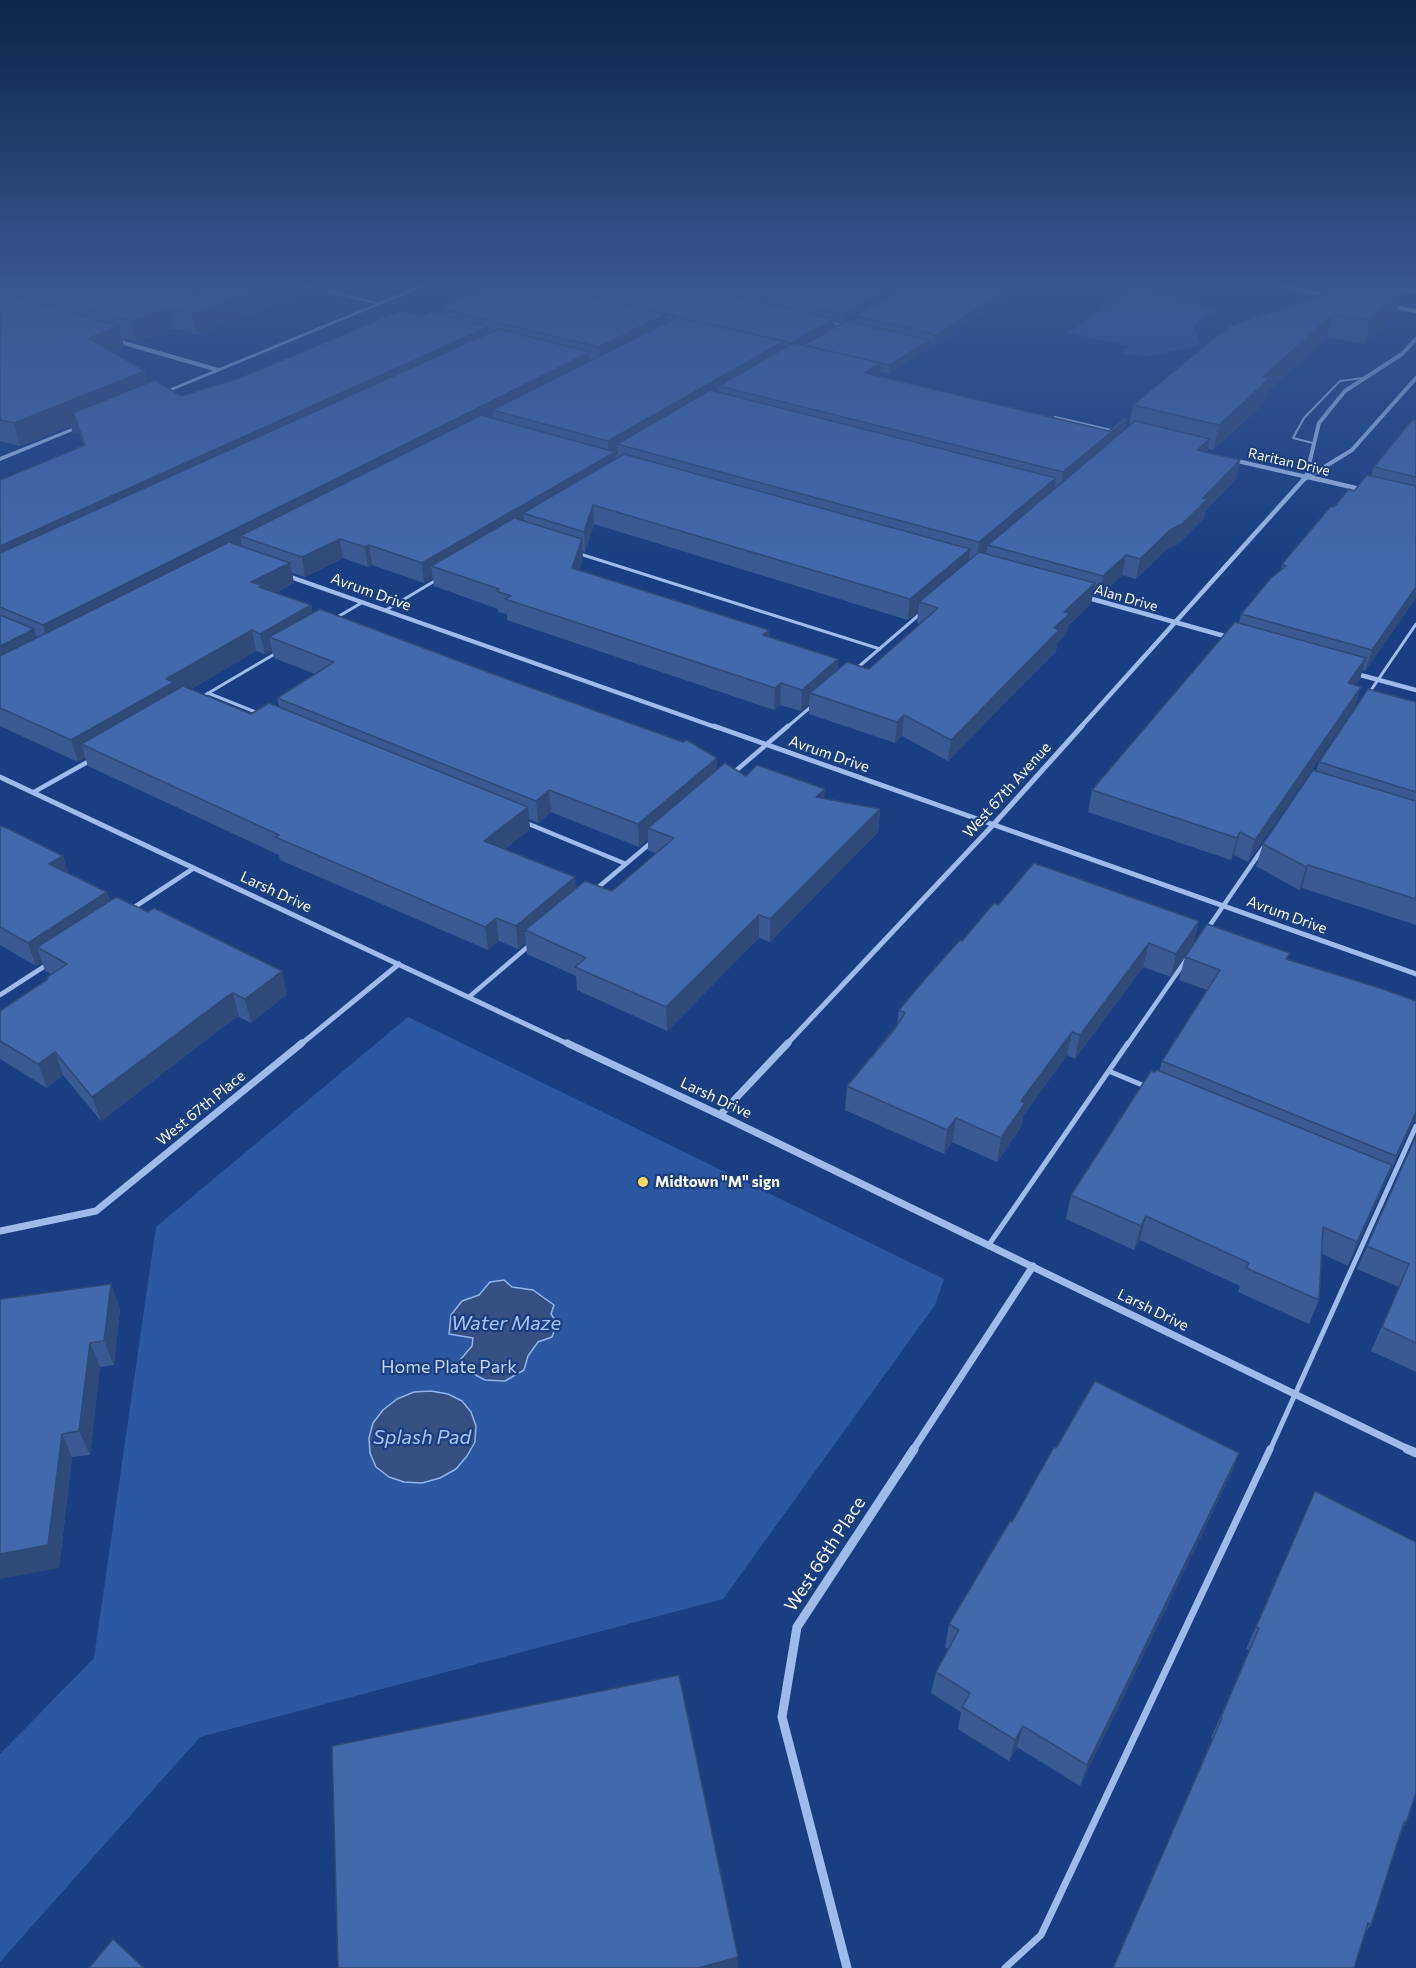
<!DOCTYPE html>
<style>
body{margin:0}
canvas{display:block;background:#193f82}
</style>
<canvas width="1416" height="1968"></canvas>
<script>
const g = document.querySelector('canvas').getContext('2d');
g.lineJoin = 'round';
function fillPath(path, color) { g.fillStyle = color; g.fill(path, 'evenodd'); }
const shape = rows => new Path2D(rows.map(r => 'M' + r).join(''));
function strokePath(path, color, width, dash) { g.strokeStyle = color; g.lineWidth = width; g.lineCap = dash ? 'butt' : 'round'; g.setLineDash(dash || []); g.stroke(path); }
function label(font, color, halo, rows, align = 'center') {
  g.font = font + ' Commissioner,sans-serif'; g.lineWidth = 4.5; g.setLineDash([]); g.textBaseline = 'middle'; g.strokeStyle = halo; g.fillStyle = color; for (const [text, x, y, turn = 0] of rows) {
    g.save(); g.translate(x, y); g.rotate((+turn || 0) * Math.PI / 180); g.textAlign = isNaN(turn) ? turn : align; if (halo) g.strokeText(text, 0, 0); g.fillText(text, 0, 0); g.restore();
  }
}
const green = shape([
 [1134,285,1135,285,1221,311,1206,315,1193,326,1201,345,1149,356,1121,354,1129,346,1068,333],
 [408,1017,944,1279,935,1305,723,1599,200,1737,0,1962,0,1754,94,1658,156,1227]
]);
const water = shape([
 [504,1280,512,1287,533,1290,554,1305,551,1314,557,1323,552,1337,538,1342,528,1356,524,1370,505,1381,485,1380,470,1372,460,1360,472,1346,473,1338,449,1334,451,1315,462,1301,479,1295,490,1282,504,1280],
 [431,1391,448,1394,462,1401,471,1412,476,1426,475,1442,467,1456,456,1469,440,1478,422,1483,404,1482,389,1477,376,1467,370,1453,369,1438,373,1423,383,1410,397,1399,414,1392,431,1391]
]);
const serviceFar4 = shape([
 [301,285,380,304],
 [828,322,846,326],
 [1313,443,1293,438,1304,418,1340,381,1363,378]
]);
const serviceFar3 = shape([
 [577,553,880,649],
 [386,610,438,579],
 [334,619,363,602],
 [856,669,920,614],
 [208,693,258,713],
 [1369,693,1416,624],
 [200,698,278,652],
 [786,728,813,705]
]);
const serviceFar2 = shape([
 [732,774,788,726],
 [34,792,91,760],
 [524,822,626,864],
 [595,890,653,841],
 [133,908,194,868],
 [1208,928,1263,848],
 [0,995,48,964],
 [469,997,531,944],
 [1127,1045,1186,960]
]);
const serviceFar1 = shape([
 [1111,1072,1147,1087],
 [988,1246,1128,1043],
 [1270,1450,1416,1126]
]);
const service = shape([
 [1005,1968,1041,1935,1270,1449]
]);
const minorFar4 = shape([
 [117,341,218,370],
 [1055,418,1115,432],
 [1233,460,1320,480],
 [1306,477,1319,423,1345,391,1402,354,1416,339],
 [1303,480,1352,450,1416,378]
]);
const minorFar3 = shape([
 [1313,478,1364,490],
 [285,575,718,728],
 [1085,597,1228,637],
 [1353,673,1416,690],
 [1080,728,1305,478]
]);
const minorFar2 = shape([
 [714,726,1416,974],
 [0,777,570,1045],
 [300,1045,399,964],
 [786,1045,993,825,1082,726]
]);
const minorFar1 = shape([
 [567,1043,720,1115,1410,1450],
 [720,1115,788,1043],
 [0,1231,96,1211,302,1043],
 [913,1450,1033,1266]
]);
const minor = shape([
 [1407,1449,1416,1453],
 [847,1968,782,1717,797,1627,914,1449]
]);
const tertiary = shape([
 [421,285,428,285,159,396,154,395,421,285],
 [82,424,87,425,0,461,0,457,82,424]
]);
const secondary = shape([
 [1271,285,1286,285,1341,297,1338,299,1271,285],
 [1378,285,1392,285,1416,290,1416,294,1378,285],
 [1382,303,1416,309,1416,313,1380,306,1382,303]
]);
const wall = shape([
 [0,285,293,285,295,297,197,335,173,328,137,342,122,338,124,347,113,352,148,383,181,396,240,378,422,316,441,315,440,308,492,285,909,285,894,293,883,291,883,300,843,322,834,320,834,327,802,345,803,345,855,323,855,316,911,285,1025,285,933,345,929,341,929,348,889,374,880,372,880,376,1109,431,1127,419,1125,430,1129,426,1133,405,1351,285,1396,311,1364,344,1327,337,1266,394,1264,403,1213,450,1208,449,1207,453,1240,460,1236,479,1205,511,1204,518,1178,544,1166,550,1136,579,1122,575,1099,596,1093,595,1091,604,1068,626,1066,634,1057,643,1056,651,948,761,902,736,895,743,809,714,809,704,801,711,780,705,774,710,507,620,507,614,498,612,498,609,434,586,433,578,424,583,372,565,368,567,343,558,305,577,292,573,294,583,275,593,311,605,312,613,717,758,717,770,746,776,824,798,880,809,878,832,770,942,759,938,667,1031,577,990,576,976,527,954,526,943,518,949,499,941,488,950,280,860,279,855,88,766,85,757,78,762,0,726,0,480,84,445,79,432,73,434,71,426,20,446,0,441],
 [594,524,908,620,918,612,917,623,920,624,869,669,838,670,838,659,769,637,769,630,579,570,583,559,582,551,585,552],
 [272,650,274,658,315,674,277,698,279,706,251,714,191,689,256,651,265,654],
 [551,812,639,847,648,839,648,850,656,853,612,891,576,888,505,849,530,829,529,819,538,823],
 [1416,420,1416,598,1365,671,1362,670,1360,679,1355,685,1361,687,1354,708,1248,862,1234,855,1231,860,1088,812,1092,790,1239,623,1241,614,1281,570,1282,564,1334,507,1371,476,1374,467],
 [1416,702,1416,925,1302,888,1299,890,1256,866,1263,844,1316,771,1319,762],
 [0,826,69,873,107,892,110,901,287,994,251,1023,239,1017,232,1020,101,1121,63,1075,47,1088,0,1059,0,1011,47,980,46,978,51,974,45,971,42,962,36,966,0,945],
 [998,905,1199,921,1193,944,1171,977,1143,967,1075,1059,1067,1055,1023,1116,1021,1127,997,1162,952,1142,944,1154,845,1110,847,1086,897,1024,899,1010,962,941],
 [1185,957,1288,960,1416,1001,1416,1122,1415,1121,1412,1124,1348,1266,1322,1254,1319,1300,1309,1324,1238,1292,1240,1286,1140,1240,1134,1250,1066,1219,1071,1195,1155,1072,1159,1071,1162,1061,1207,990,1179,980],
 [1416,1136,1416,1372,1371,1351,1399,1287,1357,1269],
 [0,1299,120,1308,114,1365,100,1367,90,1455,72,1457,59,1568],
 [1056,1448,1239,1453,1230,1476,1080,1786,1017,1747,1009,1761,958,1729,961,1712,931,1693,936,1672,948,1649,945,1647,949,1624],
 [1305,1514,1406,1823,1401,1830,1371,1925,1366,1931,1354,1968,1113,1968,1212,1739,1211,1738,1249,1650,1246,1649]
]);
const shadedWall = shape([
 [204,285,257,285,199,309,195,289],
 [269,285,293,285,295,297,197,335,192,314],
 [541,285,559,285,542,293],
 [894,285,909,285,894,293],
 [1013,285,1025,285,933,345,934,336],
 [1402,289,1396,311,1364,344,1370,320],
 [883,291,883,300,843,322,843,314],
 [169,307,173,328,137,342,132,321],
 [666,314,666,330,600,364,599,347],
 [1333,314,1327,337,1266,394,1264,403,1213,450,1219,425,1263,377],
 [834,319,834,327,791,351,791,343],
 [119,326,124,347,94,359,89,338],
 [488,327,489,343,0,569,0,546],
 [929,340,929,348,889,374,890,365],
 [784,341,783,358,719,386,719,396,617,444,618,455,615,456,616,471,523,513,524,525,431,566,433,578,424,583,422,563,609,455,608,441],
 [590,352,591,369,492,410,493,419,240,536,242,547,49,646,43,625],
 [881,363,879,380,865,373],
 [145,371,150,393,74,414,79,432,73,434,71,426,20,446,14,423],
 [1127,419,1124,438,1060,491,1063,472],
 [1210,439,1206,457,1197,450],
 [1240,460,1236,479,1205,511,1204,518,1178,544,1166,550,1136,579,1140,559,1203,498],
 [1056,478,1053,497,988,545,986,554,976,562,979,542],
 [593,505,594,524,585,552,584,532],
 [340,539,343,558,305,577,302,557],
 [582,539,583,559,574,588,572,568],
 [369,545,372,565,368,567,365,547],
 [970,549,968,569,919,602,918,612,908,620,910,599],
 [1126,555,1122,575,1099,596,1103,576],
 [290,563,294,583,264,598,251,582],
 [1095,583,1091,604,1068,626,1066,634,1057,643,1056,651,948,761,951,740,1064,612],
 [1416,587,1416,598,1365,671,1372,650],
 [311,605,314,626,269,637,272,650,265,654,260,634],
 [34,629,41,650,0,671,0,646],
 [252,630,256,651,178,697,81,744,85,757,78,762,71,740,166,679],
 [769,630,769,650,763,635],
 [1366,658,1360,679,1342,705,1348,683],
 [838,659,837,680,810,693,809,704,801,711,802,690],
 [781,683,780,705,774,710,775,688],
 [1361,687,1354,708,1248,862,1255,840],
 [904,715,902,736,895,743,897,722],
 [717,758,717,781,648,828,648,839,639,847,638,824],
 [825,789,823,811,816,797],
 [549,790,551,812,538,823,536,801],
 [528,807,530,829,487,863,484,841],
 [880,809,878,832,770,942,770,919],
 [1240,832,1234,855,1231,860,1237,838],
 [63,856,71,879,49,864],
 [1308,865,1302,888,1299,890,1306,867],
 [575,877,577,900,525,930,526,943,518,949,516,926],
 [107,892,114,915,37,947,42,962,36,966,28,943],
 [759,915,759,938,667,1031,666,1007],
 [496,918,499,941,488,950,485,927],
 [1199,921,1193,944,1171,977,1176,954],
 [1149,943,1143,967,1075,1059,1080,1035],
 [282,971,287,994,251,1023,245,999],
 [233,993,239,1017,232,1020,101,1121,92,1097,226,997],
 [1072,1032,1067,1055,1023,1116,1021,1127,997,1162,1001,1138,1021,1101],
 [55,1052,63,1075,47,1088,38,1064],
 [1416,1112,1416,1119,1415,1121,1412,1124,1386,1180],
 [956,1118,952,1142,944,1154,947,1130],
 [1392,1165,1382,1189,1348,1266,1357,1242],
 [1146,1216,1140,1240,1134,1250,1141,1226],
 [111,1284,120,1308,114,1365,104,1341],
 [90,1343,100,1367,90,1455,79,1431],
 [62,1434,72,1457,59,1568,0,1579,0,1554],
 [1239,1453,1230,1476,1080,1786,1087,1765],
 [1023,1726,1017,1747,1009,1761,1015,1740],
 [738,1957,738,1968,698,1968]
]);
const building = shape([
 [5,285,156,285,195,296,223,285,269,285,192,314,169,307,132,321,5,285],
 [181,285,204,285,195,289,181,285],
 [492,285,543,285,666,314,599,347,440,308,492,285],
 [559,285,681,285,834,319,791,343,554,288,559,285],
 [713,285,856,285,883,291,843,314,713,285],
 [911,285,1013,285,934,336,931,333,855,316,911,285],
 [1351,285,1382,285,1402,289,1370,320,1333,314,1263,377,1270,378,1219,425,1133,405,1228,327,1351,285],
 [0,292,119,326,89,338,145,371,14,423,0,420,0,292],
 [402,310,422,316,430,312,488,327,0,546,0,480,85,445,74,414,68,415,155,380,181,396,240,378,402,310],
 [678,317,784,341,608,441,492,410,678,317],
 [846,321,929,340,890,365,803,345,846,321],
 [498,329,590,352,43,625,0,607,0,553,498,329],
 [793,343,881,363,865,373,1109,431,1124,419,1127,419,1063,472,719,386,793,343],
 [710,390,1056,478,979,542,617,444,710,390],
 [481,415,615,452,422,563,369,545,365,547,340,539,302,557,240,536,481,415],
 [1412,420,1416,420,1416,477,1374,467,1412,420],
 [1135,421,1210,439,1197,450,1240,460,1203,498,1208,499,1182,524,1170,530,1140,559,1126,555,1103,576,988,545,1135,421],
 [624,454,970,549,910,599,593,505,584,532,523,513,624,454],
 [1367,475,1416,486,1416,587,1372,650,1241,614,1271,578,1286,566,1282,564,1331,506,1334,507,1349,489,1354,491,1367,475],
 [514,518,582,539,572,568,769,630,763,635,838,659,802,690,781,683,775,688,505,599,511,596,496,591,499,589,431,566,514,518],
 [229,542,290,563,251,582,262,585,259,587,311,605,260,634,252,630,166,679,174,682,71,740,0,708,0,656,229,542],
 [979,552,1095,583,1064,612,1070,613,1054,628,1059,630,951,740,904,715,897,722,810,693,847,662,869,669,938,608,919,602,979,552],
 [320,609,504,678,683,742,687,740,717,758,638,824,549,790,536,801,277,698,334,662,269,637,320,609],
 [0,615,34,629,0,646,0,615],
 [1235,622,1366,658,1348,683,1361,687,1255,840,1240,832,1237,838,1092,790,1235,622],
 [183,686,251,714,269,703,528,807,484,841,575,877,516,926,496,918,485,927,275,837,279,835,81,744,183,686],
 [1368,689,1416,702,1416,792,1319,762,1368,689],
 [725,763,746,776,757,765,825,789,816,797,880,809,770,919,759,915,666,1007,575,967,586,958,525,930,585,881,612,891,674,838,648,828,725,763],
 [1313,770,1416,801,1416,899,1308,865,1306,867,1263,844,1313,770],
 [0,826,7,828,63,856,49,864,107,892,28,943,0,927,0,826],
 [1034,863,1199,921,1176,954,1149,943,1080,1035,1072,1032,1021,1101,1025,1103,1001,1138,956,1118,947,1130,847,1086,894,1030,905,1013,899,1010,925,979,960,940,962,941,994,903,998,905,1034,863],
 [116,897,148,912,154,908,282,971,245,999,233,993,226,997,92,1097,55,1052,38,1064,0,1041,0,1011,48,979,46,978,67,964,37,947,116,897],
 [1207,924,1290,953,1286,959,1383,989,1416,1001,1416,1112,1396,1156,1162,1061,1220,970,1185,957,1207,924],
 [1157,1070,1392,1165,1357,1242,1323,1227,1319,1300,1246,1268,1249,1263,1146,1216,1141,1226,1071,1195,1151,1071,1155,1072,1157,1070],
 [1416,1136,1416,1343,1382,1327,1409,1264,1367,1246,1416,1136],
 [111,1284,104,1341,90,1343,79,1431,62,1434,48,1545,0,1554,0,1299,111,1284],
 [1095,1381,1239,1453,1087,1765,1023,1726,1015,1740,962,1707,970,1693,936,1672,959,1630,949,1624,1010,1521,1012,1522,1054,1447,1056,1448,1095,1381],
 [1315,1491,1416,1542,1416,1793,1406,1823,1404,1822,1371,1925,1368,1923,1354,1968,1113,1968,1222,1718,1221,1717,1259,1628,1256,1627,1315,1491],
 [679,1675,738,1957,698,1968,338,1968,332,1746,679,1675],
 [113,1939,144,1968,89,1968,113,1939]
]);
const markers = [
 [643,1182,6,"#feda58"]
];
const farStreetnames = [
 ["Raritan Drive",1289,462,13],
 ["Alan Drive",1126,598,16]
];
const streetNames = [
 ["Avrum Drive",371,592,20],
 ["Avrum Drive",829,754,19],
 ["West 67th Avenue",1007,790,-48],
 ["Larsh Drive",276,892,25],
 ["Avrum Drive",1287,915,20],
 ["Larsh Drive",716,1098,25],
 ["West 67th Place",201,1108,-39],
 ["Larsh Drive",1153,1310,26]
];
const poiNames = [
 ["Midtown \"M\" sign",655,1182]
];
const nearParknames = [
 ["Home Plate Park",449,1367]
];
const nearStreetnames = [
 ["West 66th Place",825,1554,-57]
];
const nearWaternames = [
 ["Water Maze",506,1323],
 ["Splash Pad",422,1437]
];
fillPath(green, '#2c58a1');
fillPath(water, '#355183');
strokePath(water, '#90b4ed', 1.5);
strokePath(serviceFar4, '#9dbbeb', 2);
strokePath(serviceFar3, '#9dbbeb', 3);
strokePath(serviceFar2, '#9dbbeb', 4.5);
strokePath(serviceFar1, '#9dbbeb', 5);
strokePath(service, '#9dbbeb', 7);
strokePath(minorFar4, '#9dbbeb', 4);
strokePath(minorFar3, '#9dbbeb', 4.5);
strokePath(minorFar2, '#9dbbeb', 5);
strokePath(minorFar1, '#9dbbeb', 7);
strokePath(minor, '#9dbbeb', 9);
fillPath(tertiary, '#9dbbeb');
fillPath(secondary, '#c9daf8');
fillPath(wall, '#395a93');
fillPath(shadedWall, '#2e4a78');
fillPath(building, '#4269ab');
strokePath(building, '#2e4a78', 1.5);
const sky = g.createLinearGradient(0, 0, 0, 561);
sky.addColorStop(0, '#0e2348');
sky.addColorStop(0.51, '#385892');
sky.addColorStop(1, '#38589200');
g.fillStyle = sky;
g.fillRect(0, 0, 1416, 561);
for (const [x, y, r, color] of markers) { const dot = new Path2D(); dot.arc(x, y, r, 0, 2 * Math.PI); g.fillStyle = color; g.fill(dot); strokePath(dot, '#193f82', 2); }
label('14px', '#fff', '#193f82', farStreetnames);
label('15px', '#fff', '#193f82', streetNames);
label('bold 15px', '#fff', '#193f82', poiNames, 'left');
label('18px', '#c2d6f8', '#193f82', nearParknames);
label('18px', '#fff', '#193f82', nearStreetnames);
label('italic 20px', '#a8c5f3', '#193f82', nearWaternames);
</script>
